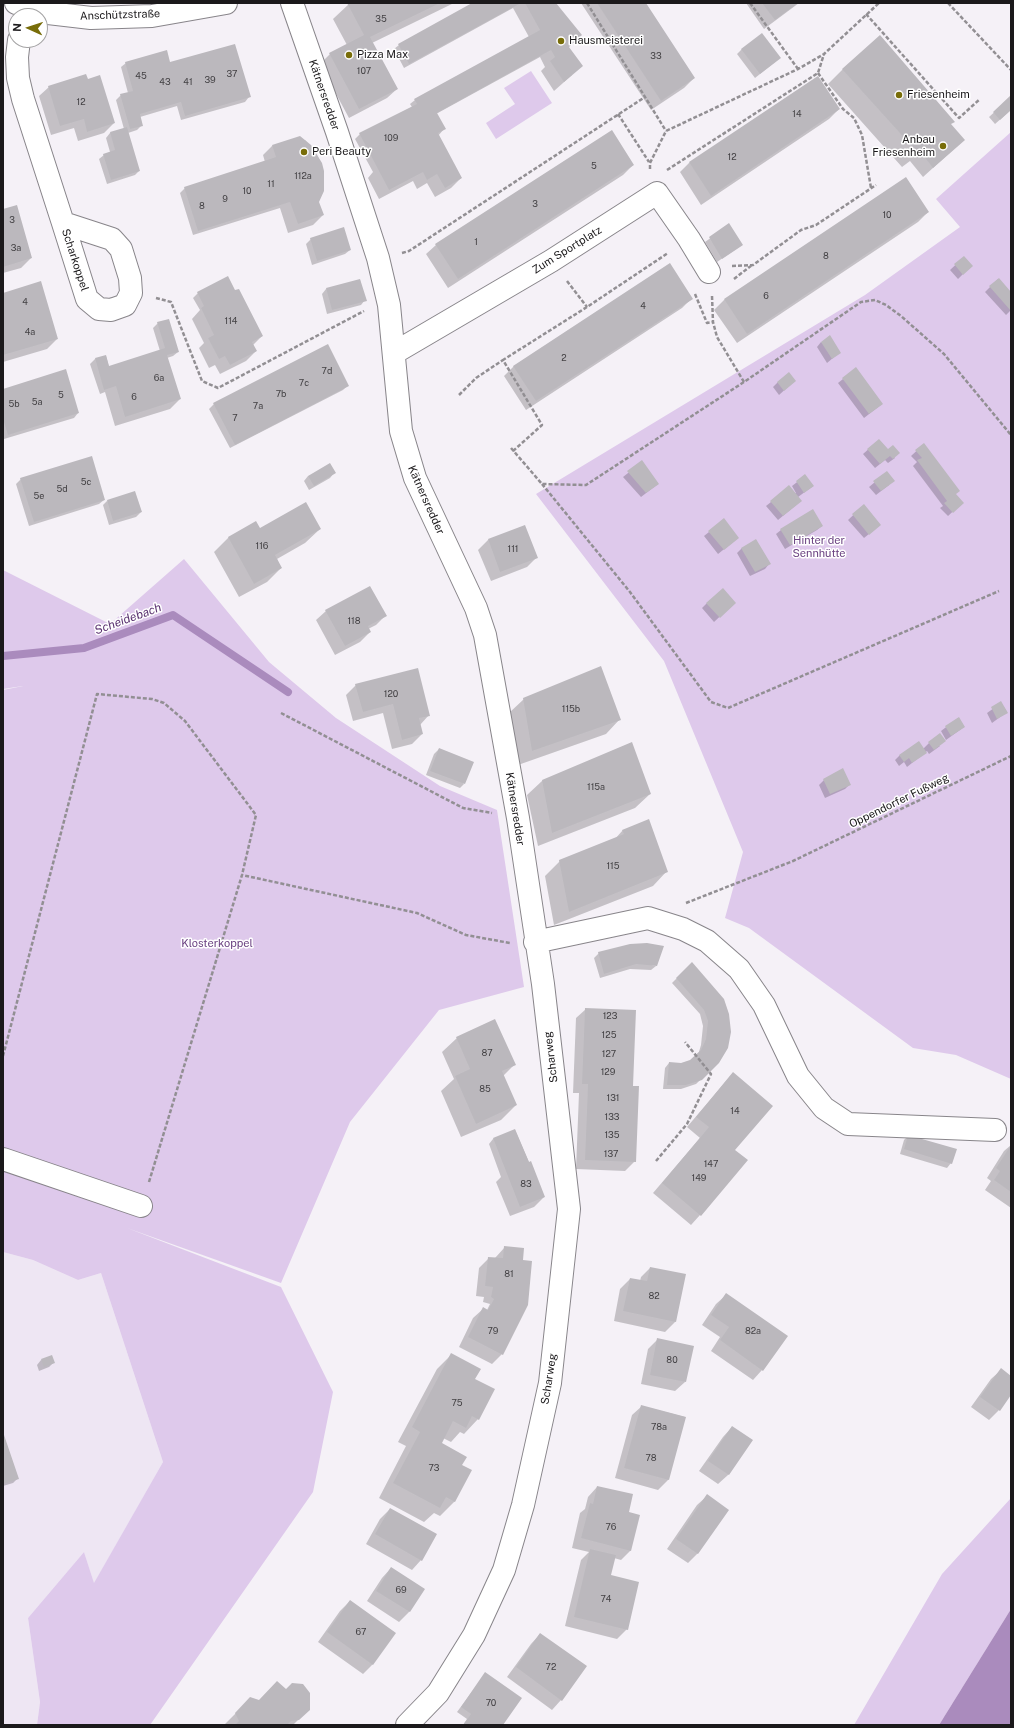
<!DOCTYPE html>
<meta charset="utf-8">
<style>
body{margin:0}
#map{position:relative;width:1014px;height:1728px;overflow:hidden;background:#f5f1f7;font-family:"Public Sans",sans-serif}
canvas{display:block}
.frame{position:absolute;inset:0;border:4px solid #1b191b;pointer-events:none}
.north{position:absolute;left:8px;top:8px;width:40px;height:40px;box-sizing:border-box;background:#fff;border:1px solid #a4a3a4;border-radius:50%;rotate:273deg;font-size:11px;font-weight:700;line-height:16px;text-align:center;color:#1b191b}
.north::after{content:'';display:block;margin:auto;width:14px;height:18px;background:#786d09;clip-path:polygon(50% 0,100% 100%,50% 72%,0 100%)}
</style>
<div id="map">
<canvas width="1014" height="1728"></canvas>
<div class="frame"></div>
<div class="north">N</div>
</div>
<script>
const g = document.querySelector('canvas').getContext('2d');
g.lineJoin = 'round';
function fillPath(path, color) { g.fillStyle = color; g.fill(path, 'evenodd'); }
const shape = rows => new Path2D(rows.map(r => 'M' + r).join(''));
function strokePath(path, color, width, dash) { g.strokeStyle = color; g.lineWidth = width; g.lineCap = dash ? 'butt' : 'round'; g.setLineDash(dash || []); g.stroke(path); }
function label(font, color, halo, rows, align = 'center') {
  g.font = font + ' "Public Sans",sans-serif'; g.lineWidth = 3; g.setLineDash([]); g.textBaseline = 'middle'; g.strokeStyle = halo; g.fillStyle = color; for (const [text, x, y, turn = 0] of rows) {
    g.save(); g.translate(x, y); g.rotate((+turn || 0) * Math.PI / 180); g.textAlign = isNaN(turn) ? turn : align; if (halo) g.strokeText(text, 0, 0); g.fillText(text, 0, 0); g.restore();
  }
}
const built = shape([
 [3,1252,33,1260,78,1280,101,1273,163,1462,94,1584,84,1552,28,1618,40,1702,37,1725,3,1725]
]);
const green = shape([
 [531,71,552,103,496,139,486,123,515,104,504,88],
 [1011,132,1011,1079,956,1055,913,1048,749,928,725,918,743,852,664,661,536,494,865,295,960,227,936,199],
 [184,559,269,662,336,718,440,786,497,810,524,987,439,1010,350,1122,281,1283,127,1228,281,1287,333,1392,313,1492,150,1725,37,1725,40,1702,28,1618,84,1552,94,1583,163,1462,101,1273,78,1280,33,1260,3,1252,3,690,23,686,3,689,3,570,110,624],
 [1011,1498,1011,1609,939,1725,854,1725,942,1574]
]);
const water = shape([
 [1011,1609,1011,1725,939,1725]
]);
const shadow = shape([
 [350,3,454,3,372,43,397,89,387,98,349,118,320,64,330,54,347,45,333,19],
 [474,3,555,3,568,48,572,75,554,91,541,71,545,67,540,57,436,114,444,129,438,136,461,178,451,188,435,197,427,183,417,189,413,181,379,199,368,178,373,172,355,139,360,134,412,107,410,104,415,100,529,37,513,8,404,68,394,49,399,45],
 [581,3,644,3,694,78,684,88,651,110],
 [746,3,799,3,764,29],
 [742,49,780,58,755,78,737,54],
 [126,63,170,64,249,97,245,102,181,120,177,106,140,117,142,125,137,130,128,133,139,171,135,175,107,184,99,159,104,155,110,152,106,138,110,133,124,129,116,100,121,95,128,93,121,67],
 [843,69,950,125,964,140,923,177,910,161,902,167,828,84],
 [817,77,839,109,829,119,701,205,680,172,689,163],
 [49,87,114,123,104,133,78,141,74,128,51,135,39,96],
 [1011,97,1011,110,995,124,989,117],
 [305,140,315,151,321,163,318,202,323,215,313,225,288,233,280,208,193,235,180,193,185,188,265,162,263,155,272,146],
 [633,165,623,175,448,288,426,254,436,245],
 [906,178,928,212,918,222,737,343,714,310,724,300],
 [3,210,31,258,21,268,3,273],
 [729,225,742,245,717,262,705,242],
 [311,239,350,250,345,254,312,265,306,244],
 [964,257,967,270,958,279,950,270],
 [998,279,1011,294,1011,310,1006,315,985,292],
 [360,280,365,300,361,305,327,314,322,294,326,289],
 [235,292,262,336,253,345,256,351,246,361,220,374,215,365,209,368,199,348,204,343,192,319,200,310,193,298,198,293],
 [3,294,57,339,47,349,3,362],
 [692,298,682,308,526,410,504,376,514,366],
 [158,323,178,352,173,356,167,358,180,399,170,409,115,426,105,392,100,394,90,364,95,359,106,356,109,367,160,351,153,328],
 [821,342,839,353,827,363,817,347],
 [843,379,882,404,864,418,838,383],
 [778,382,790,385,779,395,773,387],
 [348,385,343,390,230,448,209,409,214,404],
 [3,390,78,413,74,418,4,439],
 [879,440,895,458,888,463,885,460,875,468,863,454],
 [924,444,955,494,962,503,948,516,940,508,943,506,913,466,917,462,911,456],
 [642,462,658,484,641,497,623,477],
 [887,472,889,485,876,495,869,487],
 [334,473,330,478,309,490,304,481,308,476],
 [805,476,813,486,798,497,796,505,778,520,766,506,771,502,796,493,792,486],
 [21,479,104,500,99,504,29,526,16,484],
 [107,501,141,512,136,517,109,525,103,505],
 [864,505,875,529,864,538,848,520],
 [524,526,536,558,527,567,491,581,478,550,488,540],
 [822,526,817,530,785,549,776,534,781,530],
 [260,529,320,529,305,543,277,559,281,568,267,582,239,597,214,552,229,537],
 [709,532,733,542,718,554,704,536],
 [742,548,769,564,765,569,750,576,737,553],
 [707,603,730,607,714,622,702,608],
 [326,611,385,616,376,625,368,629,370,632,360,642,335,655,316,620],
 [356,685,429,715,420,725,422,734,412,744,392,749,383,713,353,721,346,695],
 [524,699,620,719,606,734,518,765,509,713],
 [1001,703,1007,712,992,723,987,713],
 [958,718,964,727,946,740,941,731],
 [631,743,650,794,635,808,538,846,527,795,542,781],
 [929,743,940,746,929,754,927,751,907,767,904,762,899,766,895,760,900,755,923,749],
 [439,749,464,784,460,788,426,775,434,754],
 [824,780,850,784,845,789,825,798,819,785],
 [623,830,667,871,653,886,554,925,545,876,560,861,614,840],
 [599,953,656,966,651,970,630,969,600,978,594,958],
 [692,963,727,1048,718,1063,696,1084,681,1089,663,1089,665,1068,669,1063,681,1064,691,1061,698,1055,701,1045,703,1026,700,1014,672,983],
 [586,1009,632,1087,635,1161,625,1171,576,1169,579,1093,573,1093,576,1018],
 [457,1038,514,1065,503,1076,516,1105,501,1120,461,1137,441,1091,454,1079,442,1052],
 [733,1073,700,1215,691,1225,653,1193,700,1138,687,1127],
 [515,1130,544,1197,534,1207,510,1216,496,1182,501,1177,489,1144,493,1139],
 [908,1136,951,1163,947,1168,900,1154,904,1140],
 [1011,1145,1011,1208,985,1190,991,1181,987,1178,1004,1151],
 [505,1247,522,1261,502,1354,492,1364,459,1347,473,1318,483,1309,487,1310,490,1304,483,1302,484,1297,476,1296,479,1268,489,1258,495,1258],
 [650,1268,684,1275,675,1322,665,1332,614,1321,620,1289,630,1279,640,1281,641,1277],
 [726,1295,762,1370,753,1380,711,1351,720,1337,702,1325,716,1304],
 [658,1339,685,1382,675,1391,641,1384,648,1349],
 [451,1355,474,1379,478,1419,464,1434,460,1432,451,1442,443,1438,440,1444,461,1466,455,1501,440,1516,434,1513,424,1522,379,1498,406,1446,398,1442,437,1369],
 [41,1360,54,1362,49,1367,39,1371,37,1365],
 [1001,1370,1011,1377,1011,1394,999,1410,989,1420,971,1407,991,1379],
 [642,1406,685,1417,668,1480,658,1490,615,1478,632,1415],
 [732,1427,752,1440,728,1475,718,1484,699,1471,723,1437],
 [3,1434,18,1478,13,1483,3,1486],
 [597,1487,628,1513,631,1550,621,1560,614,1558,610,1576,627,1629,617,1639,565,1626,581,1560,589,1552,572,1548,580,1513,585,1509,588,1497],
 [707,1496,698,1553,688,1563,667,1549,697,1505],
 [390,1509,421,1560,412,1570,366,1544,380,1519],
 [391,1568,424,1589,409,1612,399,1622,367,1601,382,1578],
 [350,1601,395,1633,372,1665,363,1674,318,1642,340,1611],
 [540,1634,561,1700,552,1710,507,1677,531,1644],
 [485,1674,502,1725,463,1725,467,1719,457,1712],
 [286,1691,309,1709,293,1725,224,1725,236,1713]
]);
const stream = shape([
 [3,656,84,648,173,615,288,692]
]);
const building = shape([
 [347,3,440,3,370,37,398,89,359,109,329,53,364,35],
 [472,3,521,3,409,64,398,44],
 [525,3,556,3,582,35,569,47,583,66,564,82,550,61,555,57,551,50,437,113,446,129,438,133,462,178,445,188,437,174,427,180,423,172,389,190,359,133,417,104,414,99,540,30],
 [597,3,646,3,695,78,661,101],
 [762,3,798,3,775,20],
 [762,33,781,58,760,74,741,49],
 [880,35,955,122,951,124,965,140,933,168,920,151,918,153,842,69],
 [235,44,251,97,185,116,181,102,140,114,143,126,130,129,120,94,133,91,125,62,167,50,170,62],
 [86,74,88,79,100,75,115,123,87,132,84,119,60,126,48,86],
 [818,76,840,109,711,196,689,162],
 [1011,95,1011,110,1000,120,993,112],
 [127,127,140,171,111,180,103,154,115,150,110,132],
 [612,130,634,165,458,279,435,244],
 [300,136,311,145,322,163,324,171,324,191,319,202,324,215,298,224,290,202,198,231,184,187,276,157,272,145],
 [906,177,929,212,747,334,724,299],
 [17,205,32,258,3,267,3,209],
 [729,223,743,245,722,259,709,237],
 [344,227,351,250,317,261,310,238],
 [964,256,973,266,963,275,954,264],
 [670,263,693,299,536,401,513,366],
 [228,276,235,290,239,289,263,336,252,342,257,351,230,365,225,356,219,359,208,338,214,335,201,308,204,306,197,292],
 [999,278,1011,292,1011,311,989,286],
 [360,279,367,301,332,310,326,288],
 [41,281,58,339,3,355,3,293],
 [169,319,179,352,167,355,181,399,125,417,116,386,104,390,95,358,106,355,109,366,165,348,157,322],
 [830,335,841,353,832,359,821,342],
 [328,344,349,386,235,445,213,403],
 [856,367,883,404,869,414,842,378],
 [66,369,79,413,8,435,3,419,3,389],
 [789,372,796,381,784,391,777,382],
 [879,439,888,449,893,445,900,453,893,459,890,456,880,464,867,449],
 [924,443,960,491,956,494,964,503,953,513,944,503,947,501,917,460,922,458,915,450],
 [92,456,105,500,34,522,20,478],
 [642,460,659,484,646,493,627,471],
 [330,463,336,473,314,486,308,476],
 [887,471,895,481,881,491,873,481],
 [805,474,814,486,804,493,796,481],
 [789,485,802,501,783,516,770,501],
 [135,491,142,512,113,521,107,500],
 [306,502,321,529,275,555,282,568,254,584,228,537,256,521,260,528],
 [864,504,881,525,869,535,852,514],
 [813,509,823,526,790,545,780,529],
 [724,518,739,538,724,550,708,531],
 [525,525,538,558,500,572,488,539],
 [756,539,771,564,755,572,741,548],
 [370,586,387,616,368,626,371,632,345,646,325,610],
 [723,588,736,603,720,618,706,603],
 [601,666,621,720,532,751,523,698],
 [418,668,430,716,419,718,423,734,402,740,393,704,363,712,355,684],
 [1001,701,1008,713,997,719,991,707],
 [959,717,965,727,951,736,945,726],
 [940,733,946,741,934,750,928,742],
 [919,741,927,753,912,763,909,758,904,762,899,755],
 [632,742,651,794,552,833,542,780],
 [439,748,474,762,465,784,430,771],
 [843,768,851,785,830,794,823,779],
 [649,819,668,872,569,912,559,860,624,834,622,830],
 [647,943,664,946,657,966,636,964,604,974,598,952,630,944],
 [692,962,724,999,729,1014,731,1032,728,1048,719,1063,702,1080,686,1085,667,1085,669,1062,681,1063,690,1060,701,1050,706,1039,708,1021,704,1010,676,978],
 [585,1008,636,1010,633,1086,639,1086,636,1162,585,1160,588,1084,582,1084],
 [495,1019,516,1065,502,1071,517,1105,476,1124,455,1076,470,1069,456,1037],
 [733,1072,773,1106,735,1150,748,1160,701,1216,662,1183,709,1127,696,1117],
 [515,1129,529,1162,531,1161,545,1197,520,1207,493,1138],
 [908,1135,957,1149,952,1164,904,1149],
 [1011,1145,1011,1192,994,1180,1000,1171,996,1168],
 [504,1246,524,1248,523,1260,532,1261,528,1305,503,1355,468,1337,483,1307,488,1310,494,1299,491,1297,493,1287,485,1286,488,1257,503,1258],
 [650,1267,686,1274,676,1322,623,1311,630,1278,647,1281],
 [726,1293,788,1336,763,1371,720,1340,729,1327,711,1315],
 [657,1338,694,1346,686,1382,650,1375],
 [451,1353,481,1369,475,1379,495,1389,479,1420,472,1416,466,1428,453,1421,442,1443,467,1457,462,1465,472,1470,455,1502,446,1497,440,1508,393,1483,420,1432,412,1427],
 [52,1355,55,1363,44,1367,41,1359],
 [1001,1368,1011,1376,1011,1395,1000,1411,980,1397],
 [641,1405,686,1417,669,1480,624,1468],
 [732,1426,753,1440,729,1475,708,1461],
 [3,1432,19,1479,3,1484],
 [597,1486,633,1494,629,1512,640,1515,631,1551,581,1538,590,1503,593,1504],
 [707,1494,729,1510,698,1554,676,1539],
 [390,1508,437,1534,422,1561,375,1534],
 [590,1549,616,1555,611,1575,639,1582,628,1630,574,1617],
 [391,1567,425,1589,410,1612,376,1591],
 [350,1600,396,1633,373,1665,327,1632],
 [540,1633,587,1666,562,1701,516,1667],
 [485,1672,522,1698,503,1725,463,1725,471,1714,461,1707],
 [277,1681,286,1689,292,1683,303,1684,310,1693,310,1710,299,1720,291,1721,287,1725,235,1725,239,1721,235,1713,250,1697,259,1700]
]);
const path = shape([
 [587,3,666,131],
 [750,3,798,69],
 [948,3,1011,70],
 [866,14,959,118,980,99],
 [818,73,843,109,854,118,862,135,871,188],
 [618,114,649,162],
 [650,169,650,163,666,131,798,69,824,54,879,3],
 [667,170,818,73,824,54],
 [402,253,409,251,645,97],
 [732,266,753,265,801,230,816,225,876,185],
 [734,279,752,265],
 [567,281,587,307],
 [695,294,707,323,713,322],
 [712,296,713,322,717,337,744,382],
 [156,298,171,302,202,381,218,388,364,311],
 [459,395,476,378,503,360],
 [511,448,542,484,586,485,744,382,861,302,875,300,886,305,901,316,944,354,1011,435],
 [513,451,542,425,503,360,587,307,668,253],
 [542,484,630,592,711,702,728,708,999,591],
 [281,713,463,808,492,813],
 [686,903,793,861,1011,756],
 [3,1056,97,694,152,699,164,703,185,721,256,815,242,875],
 [656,1161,687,1124,711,1074,685,1042],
 [149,1182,242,875,417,913,466,935,510,943]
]);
const minor = shape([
 [16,3,48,13,91,18,152,16,226,3],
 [292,3,337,132,378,258,389,305,401,431,415,478,476,608,485,635,518,818,543,984,569,1209,550,1383,523,1505,504,1570,474,1635,438,1693,407,1725],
 [19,40,17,57,18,78,23,99,63,223,87,299,99,309,111,310,125,305,131,293,130,278,121,249,112,239,63,223],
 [394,353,551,261,657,193,689,239,709,272],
 [535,942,648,918,683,929,707,941,739,969,764,1005,798,1076,824,1108,848,1124,995,1130],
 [3,1159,141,1206]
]);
const markers = [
 [561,41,4,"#786d09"],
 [349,55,4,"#786d09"],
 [899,95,4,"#786d09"],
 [943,146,4,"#786d09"],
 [304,152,4,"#786d09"]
];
const numberNames = [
 ["35",381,19],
 ["33",656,56],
 ["107",364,71],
 ["37",232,74],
 ["45",141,76],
 ["39",210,80],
 ["43",165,82],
 ["41",188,82],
 ["12",81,102],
 ["14",797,114],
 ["109",391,138],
 ["12",732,157],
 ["5",594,166],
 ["112a",303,176],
 ["11",271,184],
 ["10",247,191],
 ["9",225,199],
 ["3",535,204],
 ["8",202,206],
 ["10",887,215],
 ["3",12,220],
 ["1",476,242],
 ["3a",16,248],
 ["8",826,256],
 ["6",766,296],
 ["4",25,302],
 ["4",643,306],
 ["114",231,321],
 ["4a",30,332],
 ["2",564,358],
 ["7d",327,371],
 ["6a",159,378],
 ["7c",304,383],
 ["7b",281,394],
 ["5",61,395],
 ["6",134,397],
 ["5a",37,402],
 ["5b",14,404],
 ["7a",258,406],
 ["7",235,418],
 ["5c",86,482],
 ["5d",62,489],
 ["5e",39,496],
 ["116",262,546],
 ["111",513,549],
 ["118",354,621],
 ["120",391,694],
 ["115b",571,709],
 ["115a",596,787],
 ["115",613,866],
 ["123",610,1016],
 ["125",609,1035],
 ["87",487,1053],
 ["127",609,1054],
 ["129",608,1072],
 ["85",485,1089],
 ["131",613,1098],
 ["14",735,1111],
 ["133",612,1117],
 ["135",612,1135],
 ["137",611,1154],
 ["147",711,1164],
 ["149",699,1178],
 ["83",526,1184],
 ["81",509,1274],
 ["82",654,1296],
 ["79",493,1331],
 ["82a",753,1331],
 ["80",672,1360],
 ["75",457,1403],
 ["78a",659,1427],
 ["78",651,1458],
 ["73",434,1468],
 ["76",611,1527],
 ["69",401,1590],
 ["74",606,1599],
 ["67",361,1632],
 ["72",551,1667],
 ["70",491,1703]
];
const streetNames = [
 ["Anschützstraße",120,15,-2],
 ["Kätnersredder",324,95,71],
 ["Zum Sportplatz",567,250,-32],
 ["Scharkoppel",75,260,72],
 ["Kätnersredder",426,500,66],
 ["Oppendorfer Fußweg",899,801,-26],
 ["Kätnersredder",515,809,81],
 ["Scharweg",551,1057,-97],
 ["Scharweg",549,1379,-81]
];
const poiNames = [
 ["Hausmeisterei",569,41],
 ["Pizza Max",357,55],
 ["Friesenheim",907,95],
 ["Anbau",935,140,"right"],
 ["Friesenheim",935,153,"right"],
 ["Peri Beauty",312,152]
];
const parkNames = [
 ["Hinter der",819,541],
 ["Sennhütte",819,554],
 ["Klosterkoppel",217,944]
];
const waterNames = [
 ["Scheidebach",128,619,-20]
];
fillPath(built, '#eee6f3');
fillPath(green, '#dec9eb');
fillPath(water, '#aa8bbd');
fillPath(shadow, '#0003');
strokePath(stream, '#aa8bbd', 8);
fillPath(building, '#bbb8bd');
strokePath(minor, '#88858a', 24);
strokePath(path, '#928f93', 2.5, [4, 2]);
strokePath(minor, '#fff', 22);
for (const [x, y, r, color] of markers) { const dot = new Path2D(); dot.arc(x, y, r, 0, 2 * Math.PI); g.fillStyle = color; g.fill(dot); strokePath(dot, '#fff', 1.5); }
label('9px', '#434144', null, numberNames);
label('11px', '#1b191b', '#fff', streetNames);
label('11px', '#1b191b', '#fff', poiNames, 'left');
label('11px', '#6a4181', '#fff', parkNames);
label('italic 12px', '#59306f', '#fff', waterNames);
</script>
